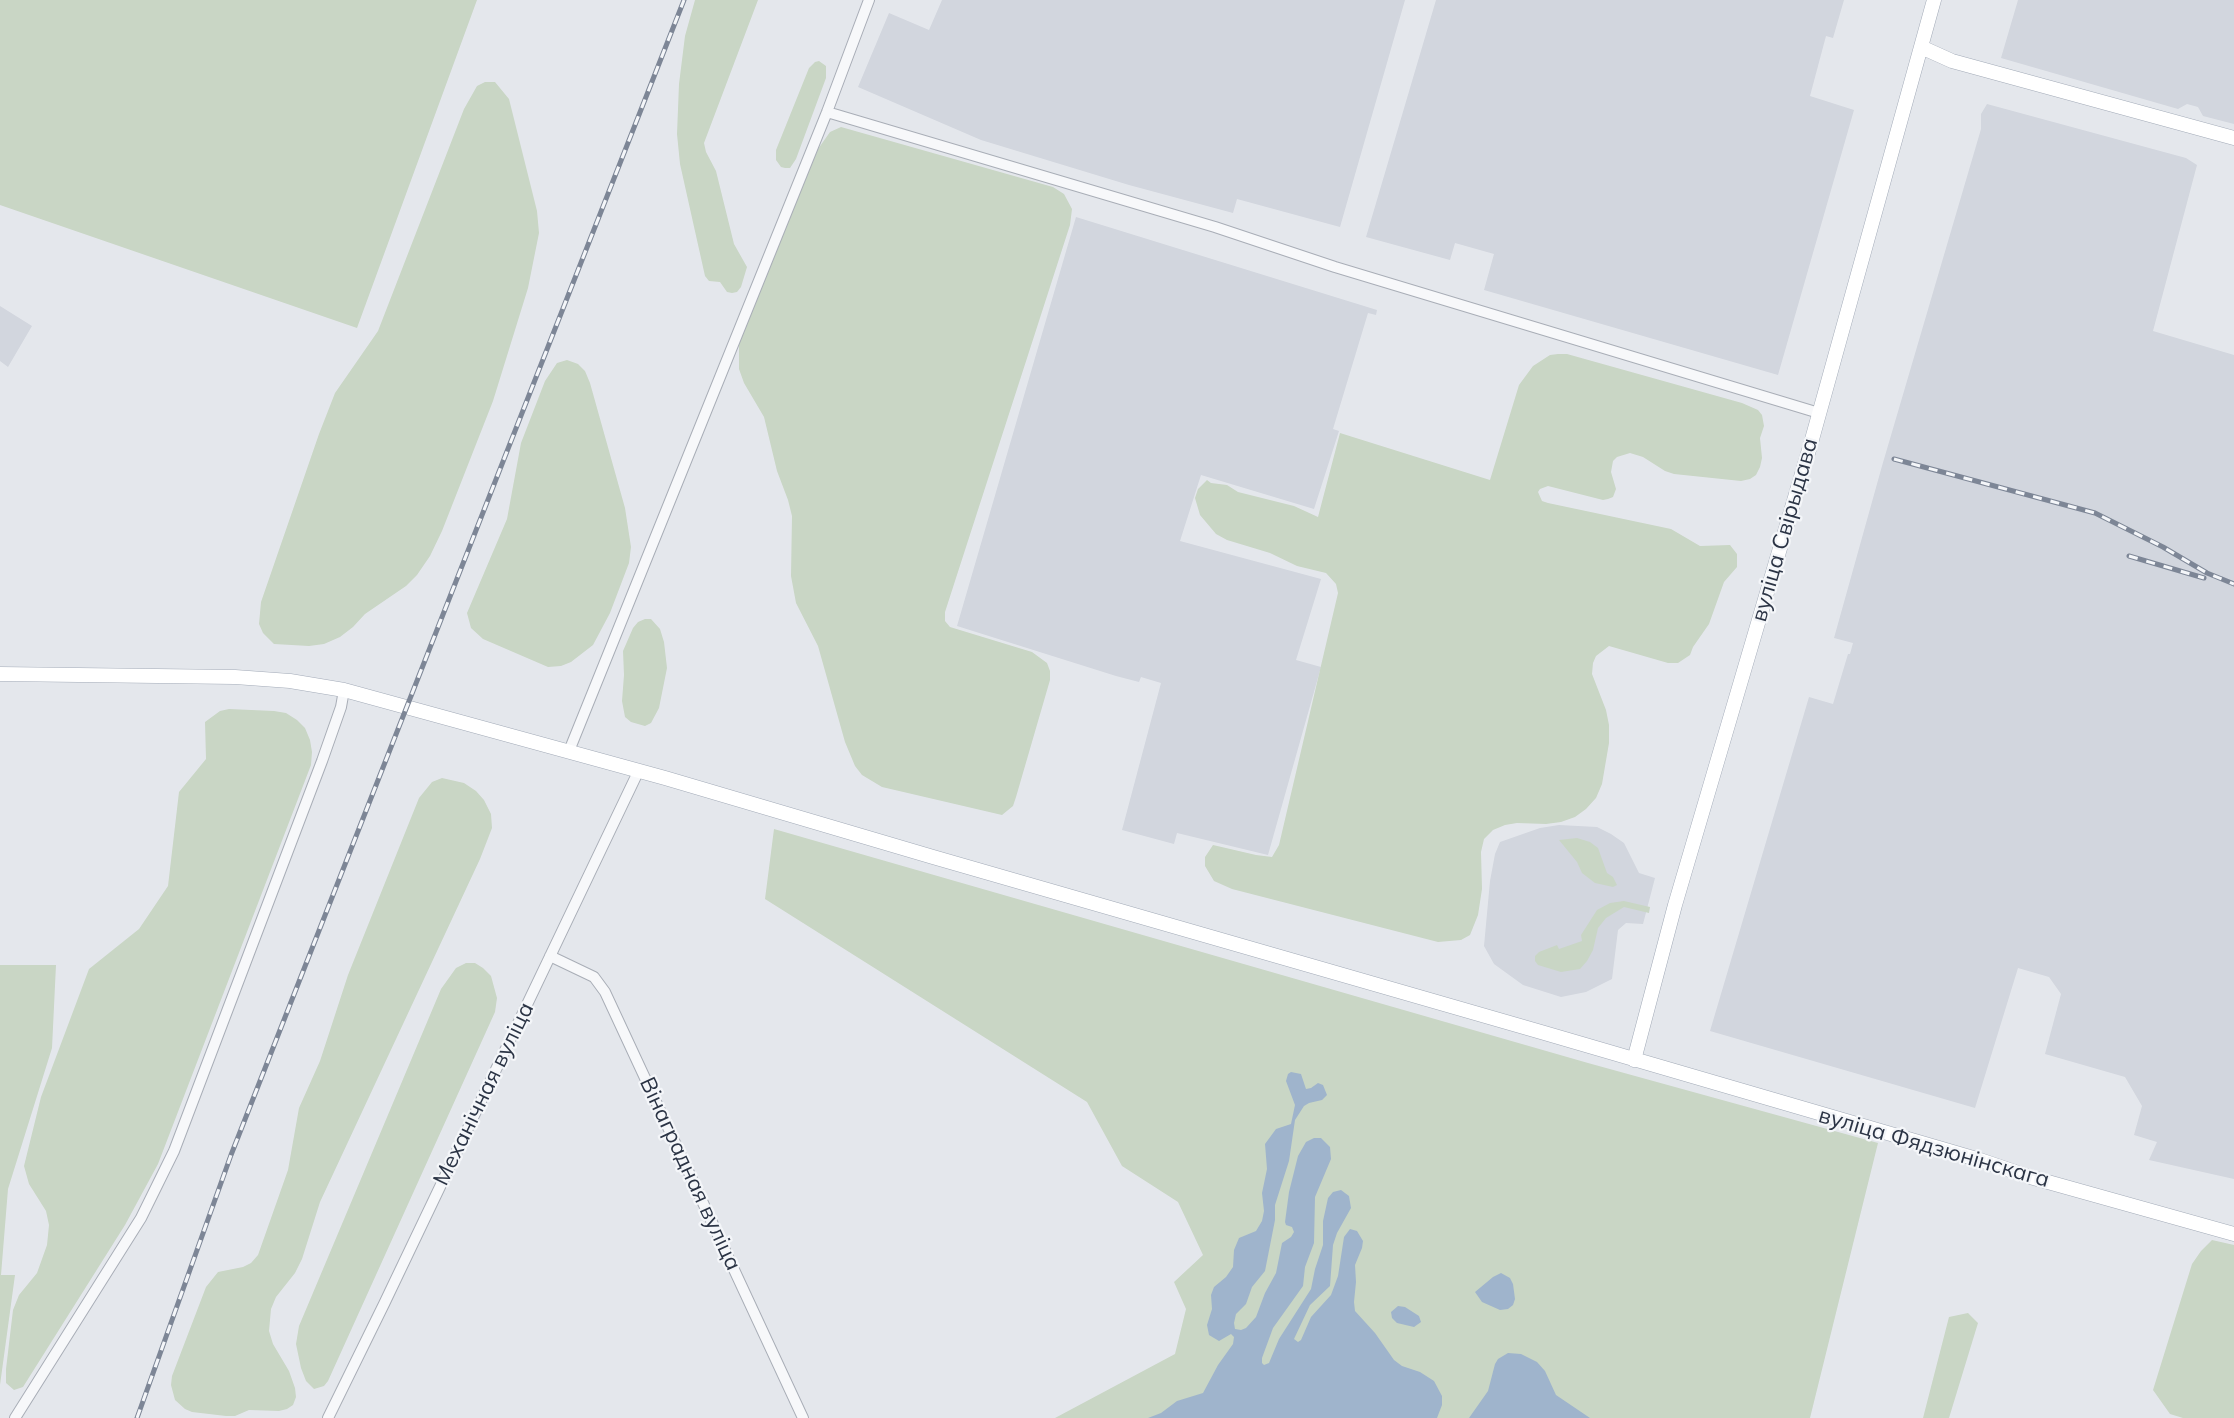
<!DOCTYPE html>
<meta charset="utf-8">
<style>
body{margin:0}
canvas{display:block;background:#e4e7ec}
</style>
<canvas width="2234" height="1418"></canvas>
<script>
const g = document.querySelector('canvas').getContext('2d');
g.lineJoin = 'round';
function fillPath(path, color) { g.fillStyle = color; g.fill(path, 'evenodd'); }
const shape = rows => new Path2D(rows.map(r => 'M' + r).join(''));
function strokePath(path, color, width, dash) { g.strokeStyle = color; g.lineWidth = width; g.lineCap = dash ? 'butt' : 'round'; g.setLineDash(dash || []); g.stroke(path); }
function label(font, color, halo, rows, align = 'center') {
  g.font = font + ' Mulish,sans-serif'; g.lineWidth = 4.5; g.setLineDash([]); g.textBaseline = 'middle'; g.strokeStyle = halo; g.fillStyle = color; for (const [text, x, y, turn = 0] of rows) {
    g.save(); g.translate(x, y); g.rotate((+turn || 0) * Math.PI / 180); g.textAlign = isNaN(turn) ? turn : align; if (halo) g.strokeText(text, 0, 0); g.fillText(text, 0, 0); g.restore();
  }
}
const built = shape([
 [942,0,1405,0,1340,227,1237,199,1233,213,1129,185,981,140,858,87,889,13,929,30],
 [1436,0,1844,0,1833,38,1826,36,1810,96,1854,110,1778,375,1484,290,1494,254,1455,243,1450,260,1366,237],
 [2018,0,2234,0,2234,124,2203,116,2198,107,2187,104,2178,109,2001,58],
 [1987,104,2186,158,2197,165,2153,331,2234,355,2234,1179,2149,1160,2157,1142,2134,1135,2142,1106,2125,1077,2045,1054,2061,994,2049,977,2018,968,1975,1108,1710,1031,1809,697,1833,704,1848,654,1850,654,1853,643,1834,638,1882,466,1981,129,1981,114],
 [1076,217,1377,310,1376,315,1368,313,1333,429,1339,431,1314,509,1201,475,1180,541,1321,579,1296,660,1321,667,1268,855,1177,833,1174,844,1122,830,1161,683,1141,677,1139,682,1116,676,957,626],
 [0,306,32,326,8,367,0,361],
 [1559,825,1597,827,1611,834,1624,843,1639,873,1655,878,1643,924,1626,923,1618,930,1612,979,1586,992,1561,997,1523,985,1494,964,1484,946,1490,881,1495,854,1500,842,1540,828]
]);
const green = shape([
 [0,0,477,0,357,328,0,205],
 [695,0,758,0,704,143,706,152,716,171,734,244,747,267,741,287,737,292,732,293,727,292,720,282,709,281,705,276,680,164,677,134,679,84,685,36],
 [819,61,826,66,826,78,796,159,790,168,785,168,781,167,776,160,776,150,809,68,815,62],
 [485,82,495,82,509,99,537,211,539,233,528,288,493,401,442,531,430,556,417,575,406,586,365,614,353,627,340,637,324,644,309,646,274,644,263,633,259,624,261,602,319,434,335,393,378,331,464,109,477,86],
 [841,127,1053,187,1064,194,1072,209,1070,225,945,612,945,621,950,627,1032,652,1047,663,1050,671,1050,680,1016,797,1013,806,1002,815,882,787,862,775,855,766,845,742,818,646,796,603,791,576,792,516,788,500,777,471,764,417,744,383,739,369,739,342,818,149,830,132],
 [1558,354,1567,354,1742,403,1758,410,1762,415,1764,426,1760,438,1762,458,1760,467,1756,475,1750,479,1741,481,1674,474,1665,471,1643,457,1630,453,1617,457,1613,461,1611,472,1616,489,1613,497,1608,499,1603,500,1548,486,1540,489,1538,492,1542,501,1548,503,1671,529,1700,546,1730,545,1737,554,1737,567,1724,582,1709,624,1693,647,1690,655,1678,663,1668,663,1609,646,1596,656,1593,663,1592,674,1606,710,1609,725,1609,743,1602,784,1596,798,1586,809,1575,817,1561,822,1546,824,1517,823,1505,825,1493,830,1484,839,1481,852,1482,889,1478,915,1470,935,1461,940,1438,942,1232,889,1214,881,1205,866,1205,857,1213,845,1256,855,1272,857,1279,845,1338,593,1336,584,1326,573,1297,566,1270,553,1227,540,1216,534,1200,515,1195,498,1198,489,1207,480,1211,483,1227,485,1238,492,1294,506,1318,517,1340,433,1490,480,1519,385,1533,366,1550,355],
 [567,360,578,364,585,371,590,383,625,508,631,547,629,563,610,613,593,645,571,662,561,666,548,667,483,639,471,628,467,613,507,519,521,443,545,381,557,363],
 [645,619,651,619,660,629,664,642,667,668,659,708,651,723,645,726,631,722,625,717,622,701,624,675,623,651,633,628,638,622],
 [229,709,274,711,286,713,297,720,305,728,310,740,312,752,311,765,158,1164,125,1225,23,1387,14,1390,6,1383,6,1369,13,1310,19,1295,37,1273,47,1245,49,1225,46,1211,29,1184,24,1166,41,1097,89,969,139,929,168,886,179,792,206,759,205,722,220,711],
 [442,778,464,783,476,791,484,800,491,814,492,828,480,859,320,1202,302,1259,295,1273,276,1297,271,1309,269,1331,273,1344,289,1371,295,1388,296,1397,293,1405,287,1409,279,1411,249,1410,235,1416,226,1416,192,1412,185,1409,175,1400,171,1385,172,1376,206,1287,218,1272,243,1267,251,1263,258,1255,288,1170,299,1108,320,1061,348,975,419,798,432,782],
 [774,829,1588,1063,1878,1143,1810,1418,1055,1418,1175,1354,1186,1309,1174,1282,1203,1255,1178,1202,1122,1166,1087,1102,765,899],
 [1577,838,1590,842,1598,848,1607,873,1613,877,1617,885,1613,887,1595,883,1582,873,1577,862,1559,840],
 [1624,901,1650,907,1649,913,1624,907,1606,918,1598,928,1593,950,1587,961,1580,969,1561,972,1538,965,1535,961,1535,956,1539,952,1557,945,1559,949,1582,941,1581,935,1597,910,1610,903],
 [466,963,475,963,483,968,491,976,497,998,495,1012,328,1381,324,1386,314,1389,306,1381,301,1368,296,1344,299,1326,441,989,456,968],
 [0,965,56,965,52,1048,8,1189,1,1275,15,1275,0,1385],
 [2212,1240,2234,1245,2234,1418,2183,1418,2170,1414,2153,1390,2192,1264,2201,1251],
 [1968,1313,1978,1323,1949,1418,1923,1418,1949,1317]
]);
const water = shape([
 [1291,1072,1301,1074,1306,1089,1311,1088,1318,1083,1323,1085,1327,1095,1322,1100,1309,1103,1304,1106,1295,1120,1289,1161,1275,1205,1275,1220,1265,1271,1252,1287,1246,1304,1236,1314,1234,1323,1235,1329,1241,1330,1246,1328,1256,1317,1265,1293,1276,1273,1282,1243,1291,1237,1294,1232,1292,1227,1286,1225,1285,1222,1289,1192,1298,1156,1306,1142,1314,1138,1321,1138,1330,1147,1331,1159,1315,1197,1314,1243,1305,1267,1303,1286,1273,1328,1262,1358,1262,1363,1264,1365,1269,1363,1279,1339,1311,1289,1315,1269,1323,1245,1323,1221,1328,1198,1333,1192,1341,1190,1349,1196,1351,1208,1337,1233,1333,1245,1330,1286,1310,1305,1294,1339,1298,1342,1301,1340,1311,1317,1331,1295,1338,1276,1344,1237,1350,1229,1357,1231,1363,1241,1362,1248,1355,1265,1356,1282,1354,1302,1355,1311,1375,1333,1394,1360,1402,1366,1420,1372,1434,1381,1442,1396,1442,1405,1437,1418,1148,1418,1161,1413,1177,1401,1203,1393,1218,1365,1233,1344,1234,1337,1231,1334,1219,1341,1209,1335,1207,1325,1212,1309,1211,1295,1214,1287,1226,1277,1233,1267,1234,1250,1239,1238,1256,1231,1262,1221,1264,1211,1262,1193,1267,1169,1265,1144,1276,1129,1291,1124,1295,1105,1286,1081,1288,1074],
 [1501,1273,1510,1278,1513,1284,1515,1299,1513,1305,1508,1309,1500,1310,1482,1302,1475,1292,1493,1277],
 [1398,1306,1405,1307,1419,1316,1421,1322,1414,1327,1397,1323,1392,1318,1391,1312],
 [1508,1353,1521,1354,1537,1362,1545,1371,1556,1395,1590,1418,1469,1418,1488,1391,1495,1364,1498,1359]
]);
const minor = shape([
 [827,112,1215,227,1335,267,1819,413],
 [569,751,827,112,869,0],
 [550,956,594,977,605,992,803,1418],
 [15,1418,141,1218,174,1151,322,761,341,707,344,690],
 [328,1418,384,1304,639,770]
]);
const major = shape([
 [1921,47,1952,61,2234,138],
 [0,674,235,677,290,681,344,690,665,778,933,857,1541,1032,1980,1160,2030,1177,2234,1234],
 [1634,1060,1675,905,1811,443,1934,0]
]);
const rail = shape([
 [1894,459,2095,513,2163,547,2207,573,2234,584],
 [2129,556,2204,578],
 [137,1418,231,1155,684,0]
]);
const streetNames = [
 ["вуліца Свірыдава",1785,530,-74],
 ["Механічная вуліца",484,1094,-64],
 ["вуліца Фядзюнінскага",1934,1148,16],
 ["Вінаградная вуліца",690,1174,65]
];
fillPath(built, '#d2d6de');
fillPath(green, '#c9d6c5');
fillPath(water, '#9fb4cc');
strokePath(minor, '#a9aeb7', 12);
strokePath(major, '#a3abb8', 15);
strokePath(minor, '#f7f8fa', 10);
strokePath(major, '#fff', 14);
strokePath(rail, '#7d8696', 5);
strokePath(rail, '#f4f6f9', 3, [9]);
label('22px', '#2b3445', '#f4f6f9', streetNames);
</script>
